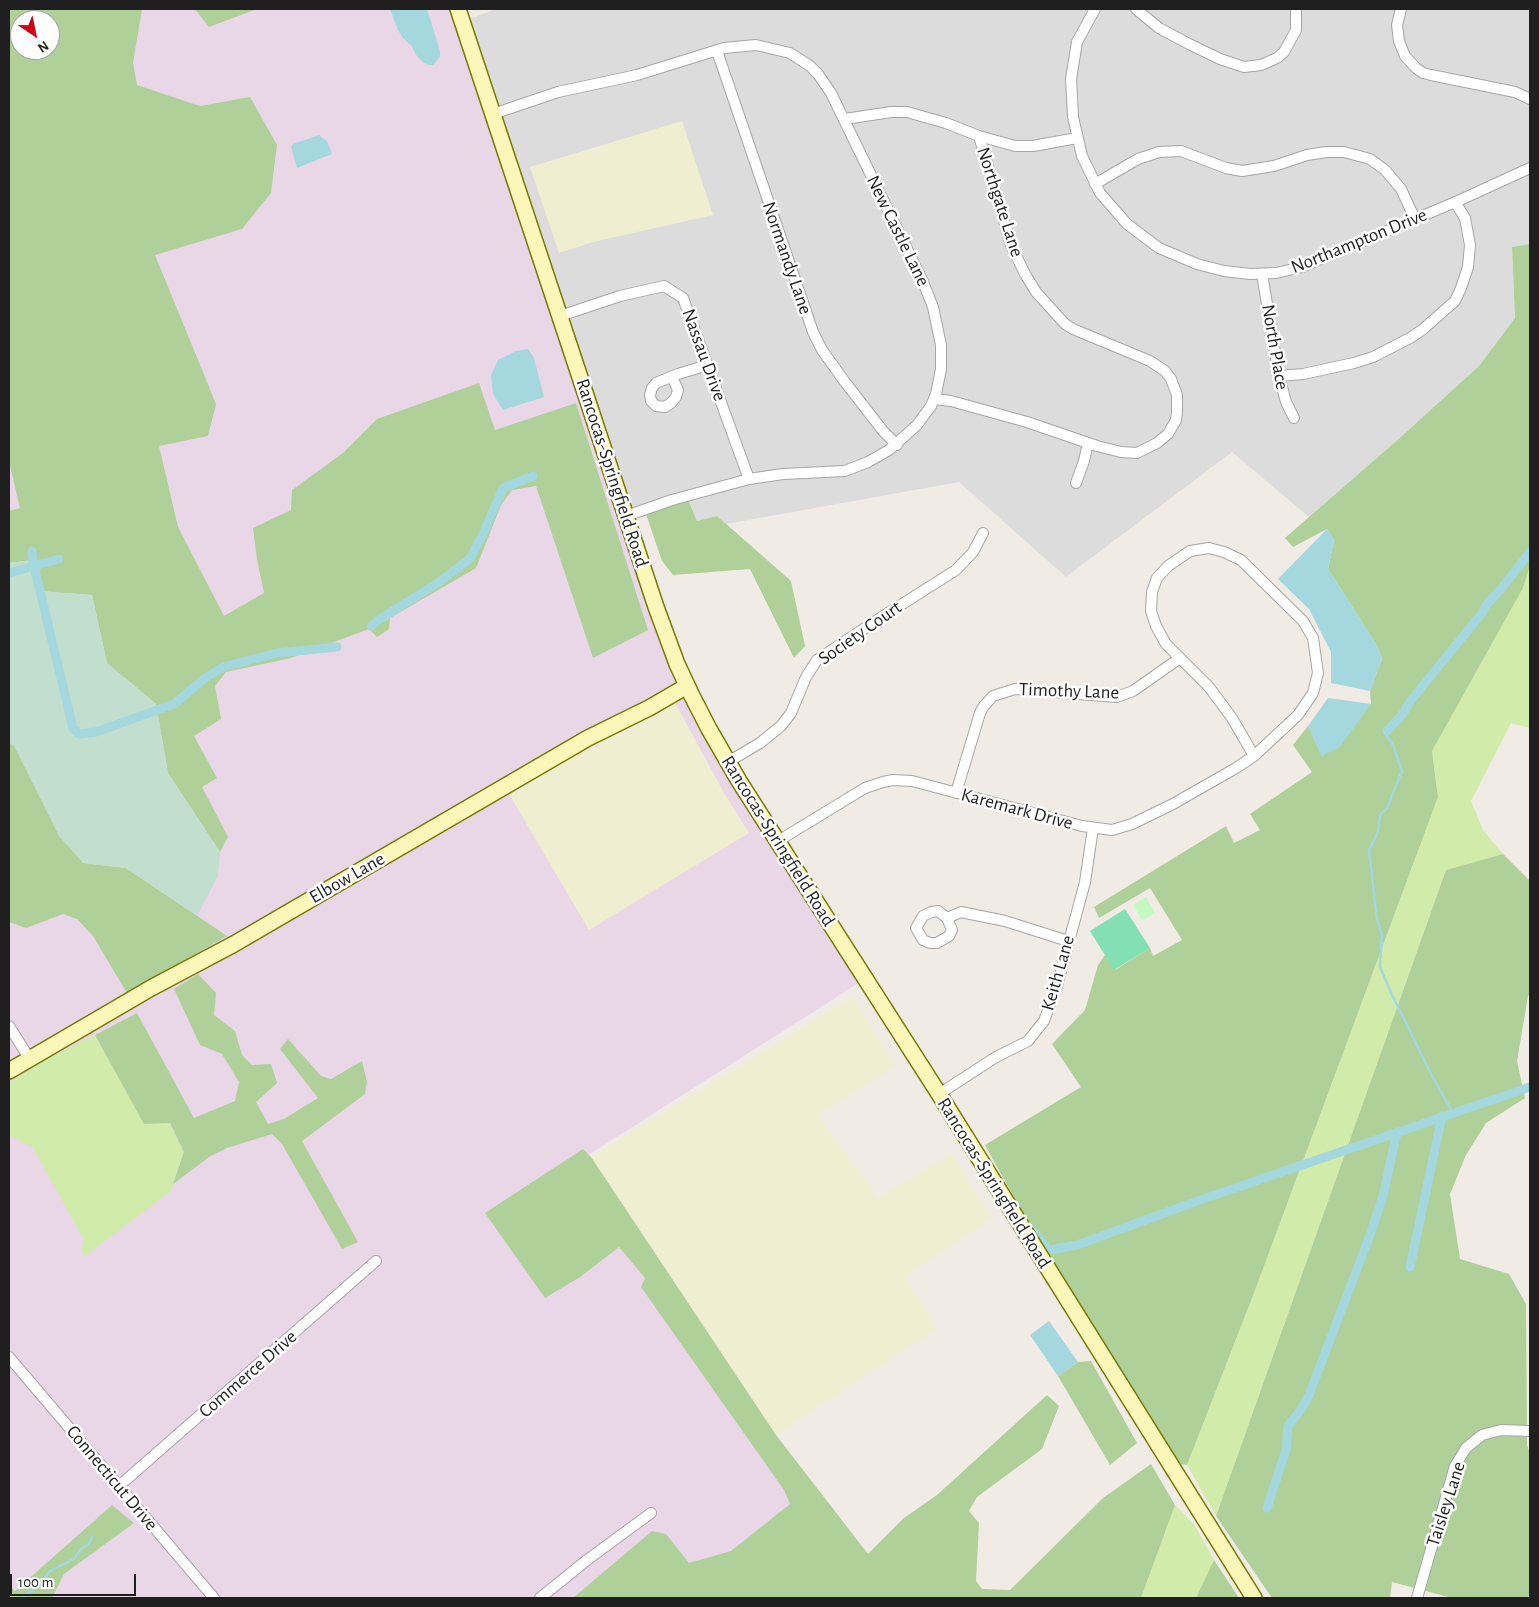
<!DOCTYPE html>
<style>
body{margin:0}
#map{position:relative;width:1539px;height:1607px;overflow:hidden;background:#f0ebe5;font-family:"Alegreya Sans",sans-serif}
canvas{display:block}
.frame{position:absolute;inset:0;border:10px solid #1f1f1f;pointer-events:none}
.north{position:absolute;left:10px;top:10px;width:50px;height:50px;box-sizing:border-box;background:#fff;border:1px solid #a5a5a5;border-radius:50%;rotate:146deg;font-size:14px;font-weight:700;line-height:20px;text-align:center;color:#1f1f1f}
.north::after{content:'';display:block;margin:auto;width:18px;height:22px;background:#ce0014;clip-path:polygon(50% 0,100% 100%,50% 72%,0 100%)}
.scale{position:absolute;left:10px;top:1574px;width:126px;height:22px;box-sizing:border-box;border:2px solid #1f1f1f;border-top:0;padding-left:6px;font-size:15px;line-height:18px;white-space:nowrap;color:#1f1f1f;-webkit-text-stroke:4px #fff;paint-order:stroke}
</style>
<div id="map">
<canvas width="1539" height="1607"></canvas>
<div class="frame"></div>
<div class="north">N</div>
<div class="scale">100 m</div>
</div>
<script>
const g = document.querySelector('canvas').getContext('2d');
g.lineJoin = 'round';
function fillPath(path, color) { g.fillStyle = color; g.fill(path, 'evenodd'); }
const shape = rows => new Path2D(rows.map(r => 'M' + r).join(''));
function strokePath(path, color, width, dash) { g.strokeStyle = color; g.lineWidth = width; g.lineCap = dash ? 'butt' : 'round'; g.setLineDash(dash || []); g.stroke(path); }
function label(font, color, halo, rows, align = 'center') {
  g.font = font + ' "Alegreya Sans",sans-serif'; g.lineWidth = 5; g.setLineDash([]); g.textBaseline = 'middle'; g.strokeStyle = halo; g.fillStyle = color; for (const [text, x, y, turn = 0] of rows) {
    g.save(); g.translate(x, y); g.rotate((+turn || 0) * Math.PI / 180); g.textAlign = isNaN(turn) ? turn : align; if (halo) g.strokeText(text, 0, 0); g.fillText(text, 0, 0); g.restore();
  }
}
const residential = shape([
 [496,9,1530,9,1530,244,1512,248,1515,318,1479,366,1402,436,1309,517,1232,452,1066,577,959,482,726,524,717,516,697,521,687,497,626,516,464,21]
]);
const industrial = shape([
 [132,9,458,9,677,664,865,979,585,1157,850,1552,800,1598,9,1598,9,151]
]);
const farmland = shape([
 [682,121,713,215,593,242,559,253,530,167],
 [671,695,724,793,749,833,589,930,506,789],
 [853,997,896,1066,818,1115,878,1198,952,1154,992,1219,905,1276,937,1329,776,1435,591,1157]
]);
const grass = shape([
 [1530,566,1530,728,1511,723,1471,801,1483,830,1503,854,1446,870,1216,1516,1187,1465,1254,1293,1438,797,1432,751,1523,588],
 [95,1035,144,1124,169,1123,184,1152,171,1191,85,1256,81,1249,84,1240,33,1148,9,1135,9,1083,47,1059],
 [1175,1505,1194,1524,1214,1560,1196,1598,1141,1598]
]);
const forest = shape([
 [9,9,142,9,133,63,137,85,200,106,250,97,277,145,271,193,242,229,155,255,216,404,208,436,159,446,178,527,224,616,264,593,257,559,253,528,291,510,292,490,343,453,377,419,479,383,495,430,576,403,648,630,593,658,536,486,512,490,501,505,476,568,390,618,389,629,377,637,369,629,291,658,226,672,215,686,221,719,194,736,217,778,202,787,228,837,220,852,168,773,156,704,107,663,92,595,39,591,33,560,9,563,9,511,20,508,9,462],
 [20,20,50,20,50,50,20,50],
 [195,9,257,9,209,27],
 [1530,244,1530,566,1523,588,1432,751,1438,797,1254,1293,1187,1465,1179,1464,1138,1402,1027,1221,985,1145,1081,1087,1052,1044,1085,1010,1098,965,1105,955,1115,970,1150,948,1153,956,1182,940,1150,888,1099,918,1094,907,1226,826,1234,843,1260,830,1250,814,1312,772,1293,745,1308,726,1322,756,1371,704,1370,691,1382,659,1376,644,1328,569,1334,540,1327,529,1293,547,1285,538,1402,436,1479,366,1515,318,1512,247],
 [687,497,697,521,717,516,791,581,805,646,794,658,750,569,673,575,662,561,645,511],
 [9,743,14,746,83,863,126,868,227,936,127,993,93,936,77,919,63,914,26,928,9,922],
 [1503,854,1530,881,1530,994,1528,996,1517,1061,1525,1098,1486,1123,1466,1155,1450,1194,1460,1259,1509,1274,1526,1304,1527,1445,1530,1452,1530,1598,1452,1598,1392,1582,1390,1598,1272,1598,1216,1516,1446,870],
 [198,974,216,993,214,1015,235,1031,242,1055,252,1065,271,1064,277,1083,256,1102,268,1124,284,1119,318,1098,280,1049,288,1039,321,1076,331,1079,362,1061,367,1082,365,1094,302,1141,358,1242,342,1249,282,1144,272,1134,227,1148,209,1157,173,1184,184,1152,170,1123,144,1124,95,1035,137,1013,194,1118,235,1101,239,1082,222,1054,200,1045,174,989],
 [583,1149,591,1157,776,1435,868,1554,904,1518,937,1495,1047,1395,1059,1406,1042,1449,977,1497,969,1511,979,1523,976,1581,982,1589,1010,1590,1103,1498,1151,1464,1175,1505,1141,1598,573,1598,652,1531,666,1534,689,1563,731,1551,790,1504,784,1490,641,1287,645,1278,619,1247,580,1277,545,1298,485,1213],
 [1091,1361,1137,1443,1110,1465,1058,1376,1078,1362],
 [112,1505,134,1523,64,1574,52,1598,9,1598,9,1585,15,1591],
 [1214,1560,1239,1598,1196,1598]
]);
const wetland = shape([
 [33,560,39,591,92,595,107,663,156,704,168,773,220,852,218,876,197,916,126,868,83,863,59,836,14,746,9,743,9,563]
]);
const park = shape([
 [1146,897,1155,913,1142,920,1133,905]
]);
const pitch = shape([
 [1125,909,1150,948,1114,970,1090,931]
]);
const water = shape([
 [390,9,427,9,440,51,440,57,433,65,429,65,424,63,416,55,411,45,403,38,398,30],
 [319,135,327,141,332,154,297,168,291,147,293,144],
 [528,349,534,358,544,397,503,410,493,394,491,375,498,360,516,351],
 [1327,529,1334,540,1328,569,1376,644,1382,659,1370,691,1331,683,1331,652,1309,609,1278,579],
 [1328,698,1371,704,1339,748,1321,756,1308,726],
 [1049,1321,1078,1362,1058,1376,1030,1335]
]);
const stream = shape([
 [1387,731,1387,736,1393,745,1402,771,1387,808,1380,815,1378,832,1369,850,1377,919,1382,934,1380,967,1392,995,1432,1076,1453,1113],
 [22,1598,41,1583,50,1571,74,1559,81,1549,89,1544,92,1537]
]);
const canal = shape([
 [32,551,33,562,73,728,79,734,96,732,174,704,205,678,223,667,277,653,337,647],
 [9,573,59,559],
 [371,626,380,619,439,582,467,561,471,557,482,536,503,488,533,476],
 [1387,731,1402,715,1412,699,1482,613,1486,605,1501,589,1530,552],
 [1032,1230,1049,1250,1077,1245,1200,1200,1530,1087],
 [1410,1267,1442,1116],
 [1267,1508,1286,1450,1288,1426,1302,1408,1309,1395,1370,1235,1383,1196,1397,1132]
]);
const street = shape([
 [1095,9,1077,42,1071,79,1073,117,1082,156,1100,193,1127,224,1159,248,1197,264,1224,271,1250,274,1276,273,1302,267,1460,200,1530,168],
 [1136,9,1159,28,1189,44,1220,59,1244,67,1261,65,1277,58,1284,52,1296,30,1296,9],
 [1401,9,1397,25,1399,41,1405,56,1416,68,1423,73,1431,75,1515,92,1530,99],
 [717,51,813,332,822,350,845,382,883,431,897,445],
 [493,114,558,92,637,75,724,48,756,45,790,53,810,66,818,74,831,93,923,282,933,307,941,345,941,369,936,394,931,406,917,425,889,450,868,462,845,471,783,474,749,479,672,500,626,516],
 [845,119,891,112,907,112,946,123,979,136,1015,146,1033,146,1077,138],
 [1095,184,1138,159,1159,152,1181,151,1226,168,1242,171,1274,166,1307,155,1326,152,1344,152,1370,159,1385,170,1401,189,1415,219],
 [1262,274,1279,376,1286,402,1294,418],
 [560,316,620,296,664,286,683,298,749,479],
 [1279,376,1303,374,1354,363,1373,357,1410,338,1422,330,1455,301,1461,288,1468,267,1470,245,1465,218,1455,202],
 [672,377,678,390,676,397,671,403,665,407,656,406,651,401,650,395,652,388,656,383,678,374,708,365],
 [934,399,951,401,1027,422,1097,446,1121,452,1137,453,1157,443,1168,434,1176,420,1177,412,1177,395,1171,379,1165,371,1150,361,1073,329,1065,324,1036,292,1025,274,1011,245,979,136],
 [1076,483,1084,461,1088,443],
 [728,762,760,743,781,726,791,713,806,677,817,660,874,622,956,570,973,552,983,533],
 [956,793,980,713,983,707,993,696,1015,689,1117,697,1133,691,1180,658],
 [778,841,865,788,883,782,893,780,912,781,1082,826,1112,830,1132,824,1173,804,1236,768,1254,756,1298,715,1313,693,1318,673,1313,638,1303,621,1241,560,1224,552,1209,548,1190,551,1168,566,1157,578,1152,592,1151,611,1156,626,1166,644,1209,687,1232,718,1254,756],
 [947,918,938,911,931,912,923,916,916,928,923,940,930,943,937,943,949,936,952,930,947,918,961,912,1005,921,1068,941],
 [9,1026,29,1058],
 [939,1094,996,1057,1028,1041,1044,1021,1057,986,1085,882,1093,828],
 [9,1357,214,1598],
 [119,1486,376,1261],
 [540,1598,587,1560,651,1513],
 [1417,1598,1455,1466,1466,1448,1482,1435,1501,1430,1530,1431]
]);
const secondary = shape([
 [458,9,656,607,677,664,692,696,709,729,739,781,939,1094,1254,1598],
 [9,1071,151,988,234,944,588,738,649,708,687,686]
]);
const streetNames = [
 ["Northgate Lane",1000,202,72],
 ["New Castle Lane",898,231,64],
 ["Northampton Drive",1359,241,-22],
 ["Normandy Lane",787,258,71],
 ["North Place",1275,347,80],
 ["Nassau Drive",704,355,70],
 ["Rancocas-Springfield Road",612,473,72],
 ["Society Court",860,633,-35],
 ["Timothy Lane",1069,691,2],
 ["Karemark Drive",1017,809,15],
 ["Rancocas-Springfield Road",778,841,58],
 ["Elbow Lane",347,878,-30],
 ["Keith Lane",1058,973,-74],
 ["Rancocas-Springfield Road",994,1183,58],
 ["Commerce Drive",248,1374,-41],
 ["Connecticut Drive",112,1478,50],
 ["Taisley Lane",1446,1504,-72]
];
fillPath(residential, '#dddcdc');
fillPath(industrial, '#e9d7e7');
fillPath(farmland, '#efeed0');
fillPath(grass, '#d0ebaa');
fillPath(forest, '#afd099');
fillPath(wetland, '#c2dece');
fillPath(park, '#c3fac2');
fillPath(pitch, '#82e0b2');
fillPath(water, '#a5d7de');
strokePath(stream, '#a5d7de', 2.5);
strokePath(canal, '#a5d7de', 9);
strokePath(street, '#a6a6a6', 12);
strokePath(secondary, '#787903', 18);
strokePath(street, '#fff', 10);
strokePath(secondary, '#fbf7b8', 15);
label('19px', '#1f1f1f', '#fff', streetNames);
</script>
